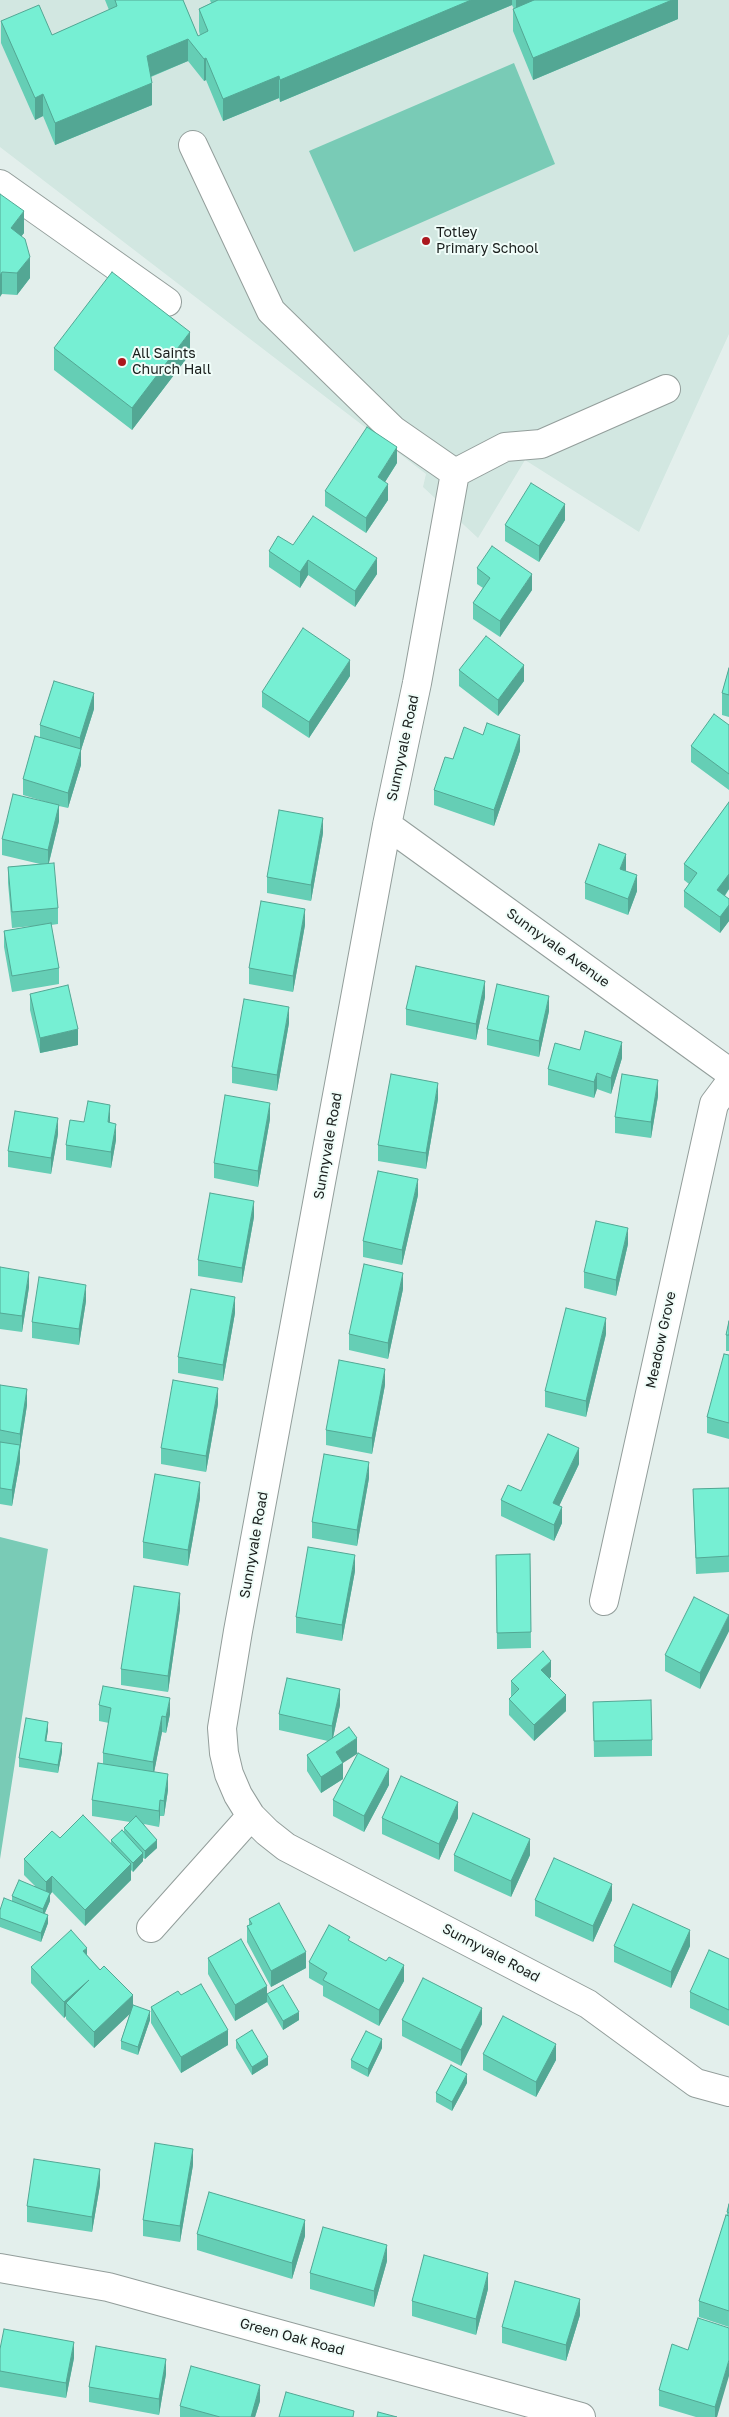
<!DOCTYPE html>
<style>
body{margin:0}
canvas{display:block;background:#e3efec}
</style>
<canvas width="729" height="2417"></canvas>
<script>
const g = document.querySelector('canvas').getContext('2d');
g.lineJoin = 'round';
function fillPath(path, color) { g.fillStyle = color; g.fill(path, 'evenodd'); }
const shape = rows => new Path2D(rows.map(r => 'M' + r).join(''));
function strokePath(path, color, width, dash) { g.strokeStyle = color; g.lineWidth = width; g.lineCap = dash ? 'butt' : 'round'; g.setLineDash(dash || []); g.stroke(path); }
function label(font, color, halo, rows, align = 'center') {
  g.font = font + ' "Golos Text",sans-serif'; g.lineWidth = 4; g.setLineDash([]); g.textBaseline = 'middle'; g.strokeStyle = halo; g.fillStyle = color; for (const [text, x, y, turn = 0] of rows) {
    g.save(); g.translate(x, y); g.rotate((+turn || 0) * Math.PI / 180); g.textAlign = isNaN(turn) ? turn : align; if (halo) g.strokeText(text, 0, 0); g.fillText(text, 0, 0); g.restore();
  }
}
const built = shape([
 [0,0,729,0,729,334,639,532,525,460,478,538,423,487,426,474,0,147]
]);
const green = shape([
 [514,63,555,164,354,252,309,151],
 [0,1537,48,1549,0,1859]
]);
const minor = shape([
 [193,145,271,311,393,430,455,473],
 [0,184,167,302],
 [455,473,417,683,387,825,238,1631,222,1728,224,1753,229,1774,238,1795,251,1816,267,1832,286,1847,588,2004,696,2083,729,2092],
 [455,473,505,447,541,444,666,389],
 [387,825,729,1072],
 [604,1601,714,1104,729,1084],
 [151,1928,251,1816],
 [0,2268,108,2287,581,2417]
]);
const wall = shape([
 [105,0,183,0,198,36,200,35,199,31,199,9,211,3,210,0,678,0,678,19,533,80,513,31,513,9,514,9,512,5,280,102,279,98,223,121,206,80,204,81,188,61,151,77,152,105,55,145,43,116,35,120,1,43,1,21,52,35,109,10],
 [0,194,24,233,21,236,30,278,17,295,2,294],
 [54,348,190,354,132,430,54,370],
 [397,463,385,482,388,500,366,533,325,506,325,491],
 [565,520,539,562,505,541,505,525],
 [293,545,377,574,355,607,308,575,300,588,269,567,269,551],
 [477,568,532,590,500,637,473,619,473,603,483,588,477,584],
 [729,668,729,717,722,715,722,693],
 [459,670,524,681,498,716,459,686],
 [350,676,309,738,262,707,262,692],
 [94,709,81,750,81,765,68,808,59,806,59,821,49,863,58,908,58,924,51,925,59,968,59,984,12,992,4,947,4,931,33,926,12,928,8,883,8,867,40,864,2,855,2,839,46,802,23,795,23,779,40,738,40,725],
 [729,725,729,790,691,762,691,746],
 [483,735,520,751,494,826,434,805,434,790,453,759],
 [729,802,729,889,725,896,729,899,729,921,720,933,684,907,684,891,689,884,684,880,684,864],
 [323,833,311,901,267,893,267,877],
 [626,870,626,871,637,891,628,915,585,899,585,883],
 [305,925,293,992,249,984,249,968],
 [30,994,78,1045,40,1053,30,1010],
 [485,997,476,1040,406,1025,406,1009],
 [549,1011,539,1057,487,1045,487,1029],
 [289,1023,277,1091,232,1083,232,1067],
 [580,1050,622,1058,611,1094,597,1089,594,1098,548,1085,548,1069],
 [658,1096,651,1138,615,1133,615,1117],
 [438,1099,426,1169,378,1161,378,1145],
 [270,1119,258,1187,214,1178,214,1163],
 [84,1122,110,1123,116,1140,111,1168,66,1160,66,1145],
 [58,1134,51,1174,8,1167,8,1151],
 [418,1195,402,1265,363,1257,363,1241],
 [254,1217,242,1283,198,1276,198,1260],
 [628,1244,616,1296,584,1288,584,1272],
 [0,1267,29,1287,22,1332,0,1329],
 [403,1289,388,1359,349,1350,349,1334],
 [86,1301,79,1345,32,1338,32,1322],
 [235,1313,223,1381,178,1373,178,1357],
 [729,1321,729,1351,726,1351,726,1335],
 [606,1334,586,1417,545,1407,545,1391],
 [729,1355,729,1439,707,1433,707,1417],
 [0,1385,27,1405,20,1450,20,1461,12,1506,0,1504],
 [385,1385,372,1454,326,1445,326,1430],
 [218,1404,206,1472,161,1464,161,1448],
 [579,1464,559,1506,562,1523,554,1541,501,1516,501,1500],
 [369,1478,357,1546,312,1538,312,1522],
 [729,1488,729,1572,696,1574,693,1489],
 [200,1498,188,1566,143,1558,143,1542],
 [530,1554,531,1648,497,1649,496,1555],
 [355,1571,342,1641,296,1633,296,1617],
 [180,1609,168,1692,121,1685,121,1669],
 [729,1631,700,1689,665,1671,665,1655],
 [551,1677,549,1678,566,1711,534,1741,509,1715,509,1699,511,1697,511,1681],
 [593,1702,652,1740,652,1756,594,1757],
 [99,1705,170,1714,166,1733,162,1732,154,1772,168,1790,164,1816,160,1816,159,1827,144,1824,157,1848,145,1859,143,1858,143,1861,133,1872,131,1870,131,1880,85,1926,52,1892,50,1895,50,1901,45,1913,48,1923,41,1942,0,1927,0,1910,12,1901,12,1896,35,1886,24,1875,24,1859,60,1838,111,1843,111,1840,124,1831,124,1828,130,1822,92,1816,92,1800,103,1764,103,1753,109,1723,99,1721],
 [340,1705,333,1738,343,1763,343,1779,321,1793,307,1771,307,1755,328,1741,279,1730,279,1714],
 [48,1730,46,1741,62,1752,58,1773,19,1767,19,1758],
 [389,1785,364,1832,333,1816,333,1800],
 [382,1818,458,1818,439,1860,382,1834],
 [454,1855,530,1855,511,1897,454,1871],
 [535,1900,612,1900,593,1942,535,1916],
 [249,1919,306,1968,271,1987,247,1942,247,1926,249,1925],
 [350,1942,386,1961,404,1981,379,2026,323,1996,323,1986,309,1978,309,1962],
 [614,1946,690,1946,671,1988,614,1962],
 [87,1955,133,2006,150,2020,138,2055,121,2049,121,2041,130,2013,94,2048,66,2019,66,2016,64,2018,31,1983,31,1967],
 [208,1958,267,2002,235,2021,208,1974],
 [729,1959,729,2026,690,2008,690,1992],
 [267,1994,299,2020,283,2030,267,2002],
 [181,1995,228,2045,181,2073,151,2023,151,2007],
 [402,2020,482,2024,461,2066,402,2036],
 [236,2040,268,2065,252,2075,236,2048],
 [382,2048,368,2077,351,2068,351,2060],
 [483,2054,556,2060,536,2097,483,2070],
 [467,2083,452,2111,436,2102,436,2093],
 [193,2165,180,2242,143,2236,143,2220],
 [100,2185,92,2232,27,2222,27,2206],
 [729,2204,729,2327,699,2317,699,2301,727,2215,727,2212],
 [197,2234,305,2236,292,2279,197,2250],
 [387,2261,374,2307,310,2289,310,2273],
 [488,2289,476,2335,412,2316,412,2301],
 [580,2315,566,2361,502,2343,502,2327],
 [729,2328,717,2417,696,2417,659,2406,659,2390,688,2350],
 [0,2349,74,2358,66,2398,0,2387],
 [166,2374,159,2415,89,2402,89,2387],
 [260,2401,255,2417,180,2417,180,2406]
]);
const shadedWall = shape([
 [471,0,512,0,512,5,280,102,280,80],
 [516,0,550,0,516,13],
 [672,0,678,0,678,19,533,80,533,58],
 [188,39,188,61,147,78,147,56],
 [206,58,206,80,204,81,204,59],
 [279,76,279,98,223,121,223,99],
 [152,83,152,105,55,145,55,123],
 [43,94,43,116,35,120,35,98],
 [24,211,24,233,11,250,11,228],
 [30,257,30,278,17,295,17,273],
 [2,272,2,294,0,297,0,275],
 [190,332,190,354,132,430,132,408],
 [397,447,397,463,378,493,378,477],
 [388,484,388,500,366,533,366,518],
 [565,504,565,520,539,562,539,546],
 [377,558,377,574,355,607,355,591],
 [308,560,308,575,300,588,300,572],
 [532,574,532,590,500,637,500,621],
 [350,660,350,676,309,738,309,722],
 [524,665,524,681,498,716,498,700],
 [94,693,94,709,81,750,81,765,68,808,68,793,80,754,80,738],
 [520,735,520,751,494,826,494,810],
 [59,805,59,821,48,866,48,850],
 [323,818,323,833,311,901,311,885],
 [626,854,626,870,620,885,620,869],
 [729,874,729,889,717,906,717,890],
 [637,875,637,891,628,915,628,899],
 [729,905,729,921,720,933,720,917],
 [305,909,305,925,293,992,293,976],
 [485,981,485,997,476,1040,476,1024],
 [549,996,549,1011,539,1057,539,1041],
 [289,1007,289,1023,277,1091,277,1075],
 [78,1029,78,1045,40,1053,40,1038],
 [622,1042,622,1058,611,1094,611,1078],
 [597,1073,597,1089,594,1098,594,1082],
 [658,1080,658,1096,651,1138,651,1122],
 [438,1083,438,1099,426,1169,426,1153],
 [270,1103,270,1119,258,1187,258,1171],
 [110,1105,110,1121,108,1138,108,1122],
 [58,1118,58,1134,51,1174,51,1158],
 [116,1124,116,1140,111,1168,111,1152],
 [418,1179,418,1195,402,1265,402,1250],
 [254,1201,254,1217,242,1283,242,1268],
 [628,1228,628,1244,616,1296,616,1280],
 [29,1272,29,1287,22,1332,22,1316],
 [403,1273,403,1289,388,1359,388,1343],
 [86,1285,86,1301,79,1345,79,1329],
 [235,1297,235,1313,223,1381,223,1365],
 [606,1318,606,1334,586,1417,586,1401],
 [385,1369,385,1385,372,1454,372,1438],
 [218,1388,218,1404,206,1472,206,1456],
 [27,1389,27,1405,20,1450,20,1434],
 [20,1445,20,1461,12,1506,12,1490],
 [579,1448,579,1464,553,1519,553,1503],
 [369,1462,369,1478,357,1546,357,1530],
 [200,1482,200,1498,188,1566,188,1550],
 [562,1507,562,1523,554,1541,554,1525],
 [355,1555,355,1571,342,1641,342,1625],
 [180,1593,180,1609,168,1692,168,1676],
 [729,1615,729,1631,700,1689,700,1673],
 [551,1661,551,1677,541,1686,541,1670],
 [340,1689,340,1705,332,1742,332,1726],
 [566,1695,566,1711,534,1741,534,1725],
 [170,1698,170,1714,166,1733,166,1717],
 [162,1716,162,1732,153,1778,153,1762],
 [48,1722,48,1730,45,1749,45,1741],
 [357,1738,357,1754,343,1763,343,1779,321,1793,321,1777,336,1752],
 [62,1743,62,1752,58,1773,58,1765],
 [389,1769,389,1785,364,1832,364,1816],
 [168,1774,168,1790,164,1816,164,1801],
 [160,1800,160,1816,159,1827,159,1811],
 [458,1802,458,1818,439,1860,439,1844],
 [530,1839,530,1855,511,1897,511,1881],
 [157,1840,157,1848,145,1859,145,1851],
 [143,1853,143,1861,133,1872,133,1863],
 [131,1864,131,1880,85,1926,85,1910],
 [52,1876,52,1892,50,1895,50,1901,43,1917,43,1909,46,1898,46,1882],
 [612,1884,612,1900,593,1942,593,1926],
 [48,1915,48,1923,41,1942,41,1933],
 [690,1930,690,1946,671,1988,671,1972],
 [87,1948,87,1964,83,1951],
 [306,1952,306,1968,271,1987,271,1971],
 [404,1965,404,1981,379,2026,379,2010],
 [89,1980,66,2003,66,2016,64,2018,64,2002],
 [267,1986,267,2002,235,2021,235,2005],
 [133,1995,133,2011,94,2048,94,2032],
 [482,2008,482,2024,461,2066,461,2050],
 [150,2011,150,2020,138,2055,138,2047],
 [299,2012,299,2020,283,2030,283,2021],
 [228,2030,228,2045,181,2073,181,2057],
 [382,2039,382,2048,368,2077,368,2069],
 [556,2044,556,2060,536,2097,536,2082],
 [268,2057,268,2065,252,2075,252,2067],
 [467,2074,467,2083,452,2111,452,2102],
 [193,2149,193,2165,180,2242,180,2226],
 [100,2169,100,2185,92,2232,92,2217],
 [305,2220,305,2236,292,2279,292,2263],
 [387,2245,387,2261,374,2307,374,2291],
 [488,2273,488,2289,476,2335,476,2319],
 [580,2299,580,2315,566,2361,566,2345],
 [74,2342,74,2358,66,2398,66,2383],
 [166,2359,166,2374,159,2415,159,2399],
 [729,2360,729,2376,717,2417,715,2417,715,2407],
 [260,2385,260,2401,255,2417,251,2417]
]);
const building = shape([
 [115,0,183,0,198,36,208,31,199,9,218,0,471,0,280,80,279,76,223,99,206,58,204,59,188,39,147,56,152,83,55,123,43,94,35,98,1,21,39,5,52,35,117,6,115,0],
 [534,0,672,0,533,58,513,9,534,0],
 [0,194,24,211,11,228,25,239,30,257,17,273,2,272,0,275,0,194],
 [112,272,190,332,132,408,54,348,112,272],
 [367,427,397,447,378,477,388,484,366,518,325,491,367,427],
 [531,483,565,504,539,546,505,525,531,483],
 [313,516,377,558,355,591,308,560,300,572,269,551,278,536,293,545,313,516],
 [492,546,532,574,500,621,473,603,490,578,477,568,492,546],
 [303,628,350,660,309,722,262,692,303,628],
 [486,636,524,665,498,700,459,670,486,636],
 [729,668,729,695,722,693,729,668],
 [54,681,94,693,80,738,40,725,54,681],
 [714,714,729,725,729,774,691,746,714,714],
 [487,723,520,735,494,810,434,790,445,757,453,759,464,727,483,735,487,723],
 [35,736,81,749,68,793,23,779,35,736],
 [13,794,59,805,48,850,2,839,13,794],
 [729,802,729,874,717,890,729,899,729,905,720,917,684,891,697,873,684,864,729,802],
 [279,810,323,818,311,885,267,877,279,810],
 [599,844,626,854,620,869,637,875,628,899,585,883,599,844],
 [54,863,58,908,12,912,8,867,54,863],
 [261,901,305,909,293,976,249,968,261,901],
 [51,923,59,968,12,976,4,931,51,923],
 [416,966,485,981,476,1024,406,1009,416,966],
 [497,984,549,996,539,1041,487,1029,497,984],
 [68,985,78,1029,40,1038,30,994,68,985],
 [244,999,289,1007,277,1075,232,1067,244,999],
 [585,1031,622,1042,611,1078,597,1073,594,1082,548,1069,555,1043,580,1050,585,1031],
 [391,1074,438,1083,426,1153,378,1145,391,1074],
 [622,1074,658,1080,651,1122,615,1117,622,1074],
 [225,1095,270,1103,258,1171,214,1163,225,1095],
 [88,1101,110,1105,108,1122,116,1124,111,1152,66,1145,70,1120,84,1122,88,1101],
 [15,1111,58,1118,51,1158,8,1151,15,1111],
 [378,1171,418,1179,402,1250,363,1241,378,1171],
 [210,1193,254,1201,242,1268,198,1260,210,1193],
 [596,1221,628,1228,616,1280,584,1272,596,1221],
 [364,1264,403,1273,388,1343,349,1334,364,1264],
 [0,1267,29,1272,22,1316,0,1313,0,1267],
 [39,1277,86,1285,79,1329,32,1322,39,1277],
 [191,1289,235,1297,223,1365,178,1357,191,1289],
 [566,1308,606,1318,586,1401,545,1391,566,1308],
 [729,1321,729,1335,726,1335,729,1321],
 [724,1354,729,1355,729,1423,707,1417,724,1354],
 [339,1360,385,1369,372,1438,326,1430,339,1360],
 [173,1380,218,1388,206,1456,161,1448,173,1380],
 [0,1385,27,1389,20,1434,0,1430,0,1385],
 [548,1434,579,1448,553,1503,562,1507,554,1525,501,1500,508,1485,521,1491,548,1434],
 [0,1442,20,1445,12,1490,0,1488,0,1442],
 [324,1454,369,1462,357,1530,312,1522,324,1454],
 [155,1474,200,1482,188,1550,143,1542,155,1474],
 [729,1488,729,1556,696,1558,693,1489,729,1488],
 [308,1547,355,1555,342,1625,296,1617,308,1547],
 [530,1554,531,1632,497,1633,496,1555,530,1554],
 [134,1586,180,1593,168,1676,121,1669,134,1586],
 [694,1597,729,1615,700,1673,665,1655,694,1597],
 [543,1651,551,1661,541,1670,566,1695,534,1725,509,1699,519,1689,511,1681,543,1651],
 [287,1678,340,1689,332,1726,279,1714,287,1678],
 [103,1686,170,1698,166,1717,162,1716,153,1762,103,1753,111,1708,99,1705,103,1686],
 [651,1700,652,1740,594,1741,593,1702,651,1700],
 [26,1718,48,1722,45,1741,62,1743,58,1765,19,1758,26,1718],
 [349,1727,357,1738,336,1752,343,1763,321,1777,307,1755,349,1727],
 [358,1753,389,1769,364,1816,333,1800,358,1753],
 [98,1763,168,1774,164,1801,160,1800,159,1811,92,1800,98,1763],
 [401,1776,458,1802,439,1844,382,1818,401,1776],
 [473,1813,530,1839,511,1881,454,1855,473,1813],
 [83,1815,131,1864,85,1910,52,1876,46,1882,24,1859,52,1831,60,1838,83,1815],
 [136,1816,157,1840,145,1851,124,1828,136,1816],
 [122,1830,143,1853,133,1863,111,1840,122,1830],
 [554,1858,612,1884,593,1926,535,1900,554,1858],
 [19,1880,50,1893,43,1909,12,1896,19,1880],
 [4,1898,48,1915,41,1933,0,1918,0,1910,4,1898],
 [279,1903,306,1952,271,1971,247,1926,252,1924,249,1919,279,1903],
 [633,1904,690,1930,671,1972,614,1946,633,1904],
 [329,1925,350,1937,348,1940,386,1961,389,1957,404,1965,379,2010,323,1980,327,1973,309,1962,329,1925],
 [71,1930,87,1948,83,1951,100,1970,104,1966,133,1995,94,2032,66,2003,89,1980,64,2002,31,1967,71,1930],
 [241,1939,267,1986,235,2005,208,1958,241,1939],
 [709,1950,729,1959,729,2010,690,1992,709,1950],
 [423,1978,482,2008,461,2050,402,2020,423,1978],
 [201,1984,228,2030,181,2057,151,2007,178,1991,181,1995,201,1984],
 [283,1985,299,2012,283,2021,267,1994,283,1985],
 [133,2005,150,2011,138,2047,121,2041,133,2005],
 [503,2016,556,2044,536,2082,483,2054,503,2016],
 [252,2030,268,2057,252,2067,236,2040,252,2030],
 [366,2031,382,2039,368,2069,351,2060,366,2031],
 [451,2065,467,2074,452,2102,436,2093,451,2065],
 [155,2143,193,2149,180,2226,143,2220,155,2143],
 [34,2159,100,2169,92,2217,27,2206,34,2159],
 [209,2192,305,2220,292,2263,197,2234,209,2192],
 [729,2204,729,2213,727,2212,729,2204],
 [726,2215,729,2216,729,2311,699,2301,726,2215],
 [323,2227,387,2245,374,2291,310,2273,323,2227],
 [424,2255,488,2273,476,2319,412,2301,424,2255],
 [515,2281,580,2299,566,2345,502,2327,515,2281],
 [698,2318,729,2328,729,2360,715,2407,659,2390,672,2344,688,2350,698,2318],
 [4,2329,74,2342,66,2383,0,2371,0,2349,4,2329],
 [96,2346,166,2359,159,2399,89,2387,96,2346],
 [191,2366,260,2385,251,2417,220,2417,180,2406,191,2366],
 [286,2392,354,2411,353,2417,279,2417,286,2392],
 [378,2412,397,2417,377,2417,378,2412]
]);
const markers = [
 [426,241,5,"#ab181e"],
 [122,362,5,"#ab181e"]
];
const poiNames = [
 ["Totley",436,233],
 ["Primary School",436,249],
 ["All Saints",132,354],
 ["Church Hall",132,370]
];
const streetNames = [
 ["Sunnyvale Road",403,748,-78],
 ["Sunnyvale Avenue",558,948,36],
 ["Sunnyvale Road",328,1146,-80],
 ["Meadow Grove",661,1340,-78],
 ["Sunnyvale Road",254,1545,-80],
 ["Sunnyvale Road",491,1953,28],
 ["Green Oak Road",292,2337,15]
];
fillPath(built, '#d2e7e1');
fillPath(green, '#79cbb6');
strokePath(minor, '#939e9b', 30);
strokePath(minor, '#fff', 28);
fillPath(wall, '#65ceb5');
fillPath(shadedWall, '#53a794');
fillPath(building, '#76efd3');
strokePath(building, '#53a794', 1);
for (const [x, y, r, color] of markers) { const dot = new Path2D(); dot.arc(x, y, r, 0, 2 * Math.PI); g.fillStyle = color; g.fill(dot); strokePath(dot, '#f0fdf9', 2); }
label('14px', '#191e1c', '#f0fdf9', poiNames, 'left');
label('14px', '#191e1c', '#f0fdf9', streetNames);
</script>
